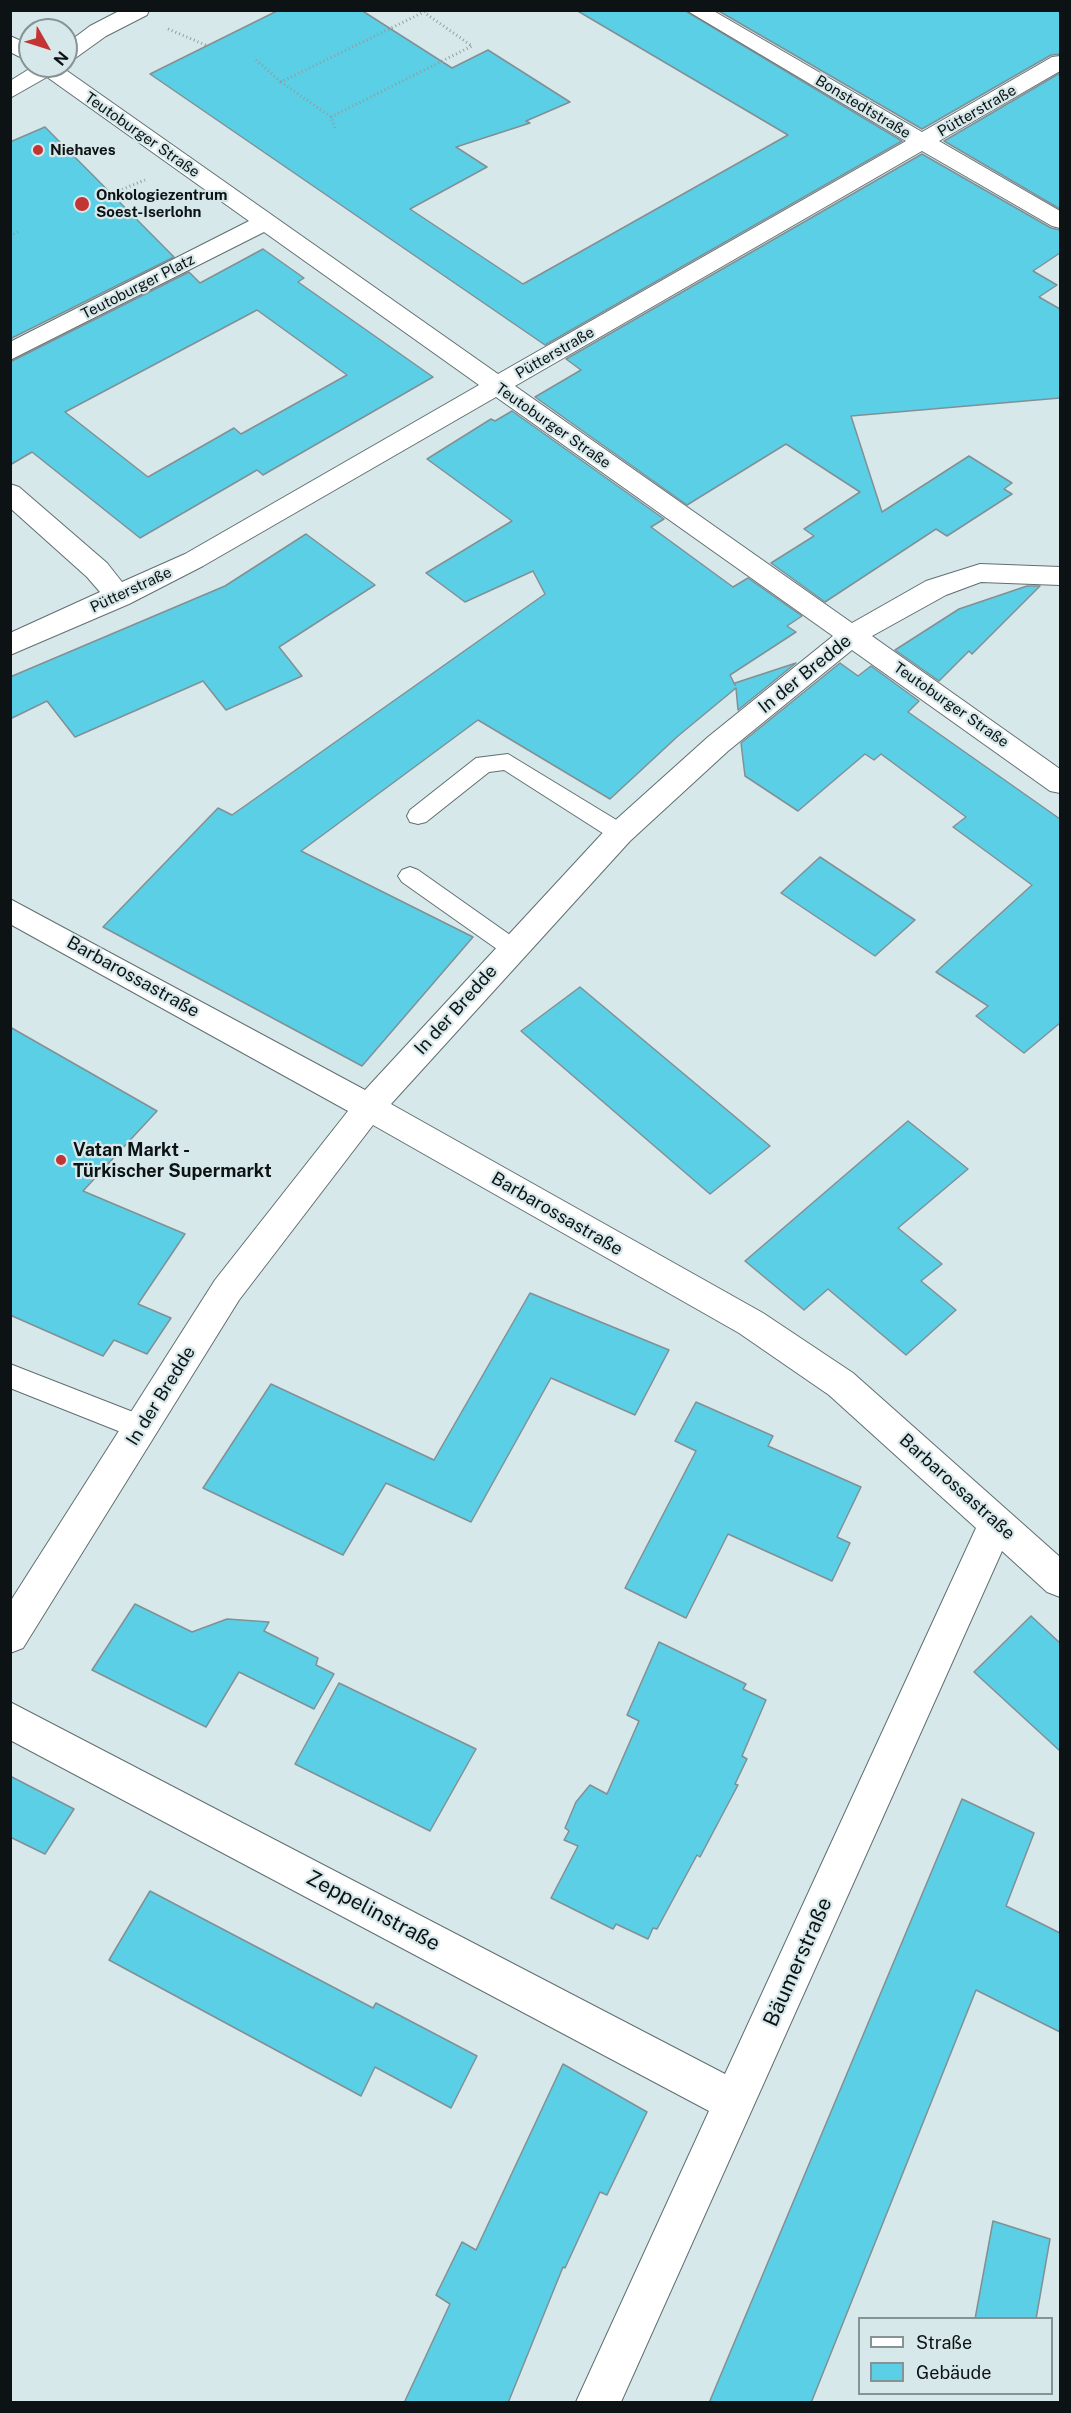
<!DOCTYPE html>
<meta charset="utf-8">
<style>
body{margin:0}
#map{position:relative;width:1071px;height:2413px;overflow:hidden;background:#d7e8eb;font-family:"Public Sans",sans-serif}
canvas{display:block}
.frame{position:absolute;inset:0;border:12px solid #0d1314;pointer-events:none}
.legend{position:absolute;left:858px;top:2317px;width:195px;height:78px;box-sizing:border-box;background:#d7e8eb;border:2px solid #869395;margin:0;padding:8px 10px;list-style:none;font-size:18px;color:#0d1314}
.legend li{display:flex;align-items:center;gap:12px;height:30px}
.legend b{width:30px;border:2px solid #869395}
.north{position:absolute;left:18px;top:18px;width:60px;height:60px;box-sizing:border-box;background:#d7e8eb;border:2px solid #869395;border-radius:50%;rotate:129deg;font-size:16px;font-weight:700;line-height:24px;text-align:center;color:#0d1314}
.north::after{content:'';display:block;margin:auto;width:21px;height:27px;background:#c33435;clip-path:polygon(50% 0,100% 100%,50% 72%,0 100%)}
</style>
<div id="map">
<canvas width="1071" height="2413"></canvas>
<div class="frame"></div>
<ul class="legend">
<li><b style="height:8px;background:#fff"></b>Straße</li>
<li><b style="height:16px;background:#5bcfe6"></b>Gebäude</li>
</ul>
<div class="north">N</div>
</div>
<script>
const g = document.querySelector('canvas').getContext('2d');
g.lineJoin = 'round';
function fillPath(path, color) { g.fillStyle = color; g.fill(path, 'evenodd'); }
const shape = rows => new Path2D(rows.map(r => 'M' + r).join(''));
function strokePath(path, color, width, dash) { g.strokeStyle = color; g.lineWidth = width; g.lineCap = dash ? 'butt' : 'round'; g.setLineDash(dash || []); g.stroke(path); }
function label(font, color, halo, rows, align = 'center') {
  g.font = font + ' "Public Sans",sans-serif'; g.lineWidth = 4.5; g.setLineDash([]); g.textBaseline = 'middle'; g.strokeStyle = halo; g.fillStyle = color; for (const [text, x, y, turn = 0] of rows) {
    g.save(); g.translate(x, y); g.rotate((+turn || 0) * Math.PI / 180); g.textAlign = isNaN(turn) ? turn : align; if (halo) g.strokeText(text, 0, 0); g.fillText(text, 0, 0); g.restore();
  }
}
const building = shape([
 [279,10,361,10,452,68,488,50,570,102,526,121,530,123,456,147,487,167,410,209,523,284,788,135,576,10,684,10,902,141,545,345,150,74,279,10],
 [717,10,1060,10,1060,54,1051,55,922,129,717,10],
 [1060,73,1060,209,944,141,1060,73],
 [45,127,174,257,10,339,10,142,45,127],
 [922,154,1051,228,1060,230,1060,253,1033,271,1057,285,1039,297,1060,309,1060,398,851,416,882,512,969,456,1012,483,1004,489,1012,494,947,536,936,529,825,602,771,563,814,536,804,529,860,492,786,444,687,505,535,397,581,370,566,359,922,154],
 [263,249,304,278,298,282,433,377,263,475,257,470,140,538,32,452,10,465,10,362,189,272,200,283,263,249],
 [257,310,347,375,241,434,234,428,148,477,65,412,257,310],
 [512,411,664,519,651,527,733,587,748,578,802,616,787,626,796,632,730,675,735,685,735,683,796,663,738,710,736,688,678,736,610,799,478,720,301,851,473,937,362,1066,103,927,218,808,232,815,545,594,533,571,465,602,426,573,512,521,427,459,491,419,495,421,512,411],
 [306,534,375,585,279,647,302,676,226,710,203,681,75,737,47,701,10,719,10,677,225,586,306,534],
 [1027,586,1040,586,972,654,969,651,939,681,895,650,959,609,1027,586],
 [840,663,858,676,871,666,919,701,908,712,1060,819,1060,1023,1024,1053,976,1016,988,1006,936,972,1032,885,953,827,966,817,881,754,874,760,865,754,798,811,745,776,741,743,840,663],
 [820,857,915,920,875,956,781,893,820,857],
 [580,987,672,1064,770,1146,710,1194,521,1031,580,987],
 [10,1027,157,1111,83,1191,185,1234,138,1304,171,1318,147,1354,114,1340,103,1356,10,1315,10,1027],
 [908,1121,968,1169,898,1228,942,1264,921,1281,956,1310,906,1355,828,1289,804,1310,745,1261,908,1121],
 [530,1293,669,1350,635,1415,551,1378,471,1522,386,1483,343,1555,203,1488,271,1384,434,1460,530,1293],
 [696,1402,773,1436,768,1446,861,1487,837,1537,850,1543,832,1581,728,1534,686,1618,625,1588,696,1451,675,1441,696,1402],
 [135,1604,192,1632,227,1619,269,1622,264,1631,318,1658,316,1665,334,1674,314,1709,239,1672,206,1727,92,1670,135,1604],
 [1031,1616,1060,1643,1060,1751,974,1672,1031,1616],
 [659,1642,746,1684,743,1689,766,1700,742,1756,747,1759,735,1784,738,1785,700,1857,697,1855,657,1929,653,1928,648,1939,616,1924,613,1929,551,1898,578,1846,564,1840,569,1831,565,1828,576,1802,590,1785,607,1794,639,1721,627,1715,659,1642],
 [339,1683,476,1749,430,1831,295,1764,339,1683],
 [10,1776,74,1809,45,1854,10,1837,10,1776],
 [962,1799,1034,1833,1006,1906,1060,1933,1060,2032,976,1990,811,2403,709,2403,962,1799],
 [150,1891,373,2008,376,2003,477,2056,451,2108,375,2067,361,2096,109,1960,150,1891],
 [563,2064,647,2112,607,2195,600,2192,565,2268,563,2267,508,2403,404,2403,450,2304,436,2295,462,2242,476,2250,563,2064],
 [993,2221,1050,2239,1036,2319,975,2319,993,2221]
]);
const path = shape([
 [168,29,208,46],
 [256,60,281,82],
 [331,117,472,46,425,13],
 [335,128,331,117,281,82,428,10],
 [111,194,145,180],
 [10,236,20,231]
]);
const lane = shape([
 [508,754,628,827,631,833,628,839,620,842,612,839,504,770,489,772,426,822,418,824,410,822,407,816,410,810,476,758,508,754],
 [410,867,418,870,520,942,524,948,520,954,512,957,504,954,402,882,398,876,402,870,410,867],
 [10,1364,151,1419,155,1428,151,1437,141,1440,10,1388,10,1364]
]);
const street = shape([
 [121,10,149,10,147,15,106,36,74,59,66,61,66,44,90,26,121,10],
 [686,10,712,10,922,132,1052,57,1060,56,1060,71,939,141,1060,211,1060,228,1052,226,922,151,515,386,852,623,926,581,980,564,1060,567,1060,585,981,582,946,595,872,636,1060,769,1060,793,1050,791,852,650,728,751,630,841,391,1104,763,1313,853,1373,1060,1557,1060,1597,1047,1592,1002,1551,621,2402,576,2402,709,2111,10,1740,10,1702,725,2074,976,1528,829,1395,739,1333,373,1125,239,1300,23,1648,10,1653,10,1602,215,1280,348,1111,10,924,10,899,365,1090,610,825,708,737,833,636,496,397,203,566,129,604,10,655,10,633,100,592,87,577,10,508,10,484,19,487,107,563,122,582,185,554,479,385,264,232,10,360,10,342,249,221,47,77,10,98,10,81,34,66,60,66,498,374,906,141,686,10],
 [10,36,30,45,30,62,10,52,10,36]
]);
const markers = [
 [38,150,6,"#c33435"],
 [82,204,8,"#c33435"],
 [61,1160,6,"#c33435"]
];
const farStreetnames = [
 ["Bonstedtstraße",863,107,31],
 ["Pütterstraße",977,111,-30],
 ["Teutoburger Straße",142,135,35],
 ["Teutoburger Platz",138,287,-27],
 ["Pütterstraße",555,353,-30],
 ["Teutoburger Straße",553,426,35],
 ["Pütterstraße",131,590,-25],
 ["Teutoburger Straße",951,705,35]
];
const farPoinames = [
 ["Niehaves",50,150],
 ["Onkologiezentrum",96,195],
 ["Soest-Iserlohn",96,212]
];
const streetNames = [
 ["In der Bredde",805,674,-39],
 ["Barbarossastraße",133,977,29],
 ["In der Bredde",456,1010,-48],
 ["Barbarossastraße",557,1214,30],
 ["In der Bredde",161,1396,-58],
 ["Barbarossastraße",957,1487,42]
];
const poiNames = [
 ["Vatan Markt -",73,1150],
 ["Türkischer Supermarkt",73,1171]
];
const nearStreetnames = [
 ["Zeppelinstraße",373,1911,28],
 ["Bäumerstraße",798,1962,-66]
];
fillPath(building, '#5bcfe6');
strokePath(building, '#819094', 1.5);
strokePath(lane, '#606f72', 2);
strokePath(street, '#606f72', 2);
strokePath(path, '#919ea1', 3, [1, 3]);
fillPath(lane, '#fff');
fillPath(street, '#fff');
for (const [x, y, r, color] of markers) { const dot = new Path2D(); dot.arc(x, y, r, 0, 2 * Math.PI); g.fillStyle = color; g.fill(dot); strokePath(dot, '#d7e8eb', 2); }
label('15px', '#0d1314', '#d7e8eb', farStreetnames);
label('bold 15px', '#0d1314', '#d7e8eb', farPoinames, 'left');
label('18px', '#0d1314', '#d7e8eb', streetNames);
label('bold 18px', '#0d1314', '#d7e8eb', poiNames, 'left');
label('21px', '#0d1314', '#d7e8eb', nearStreetnames);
</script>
